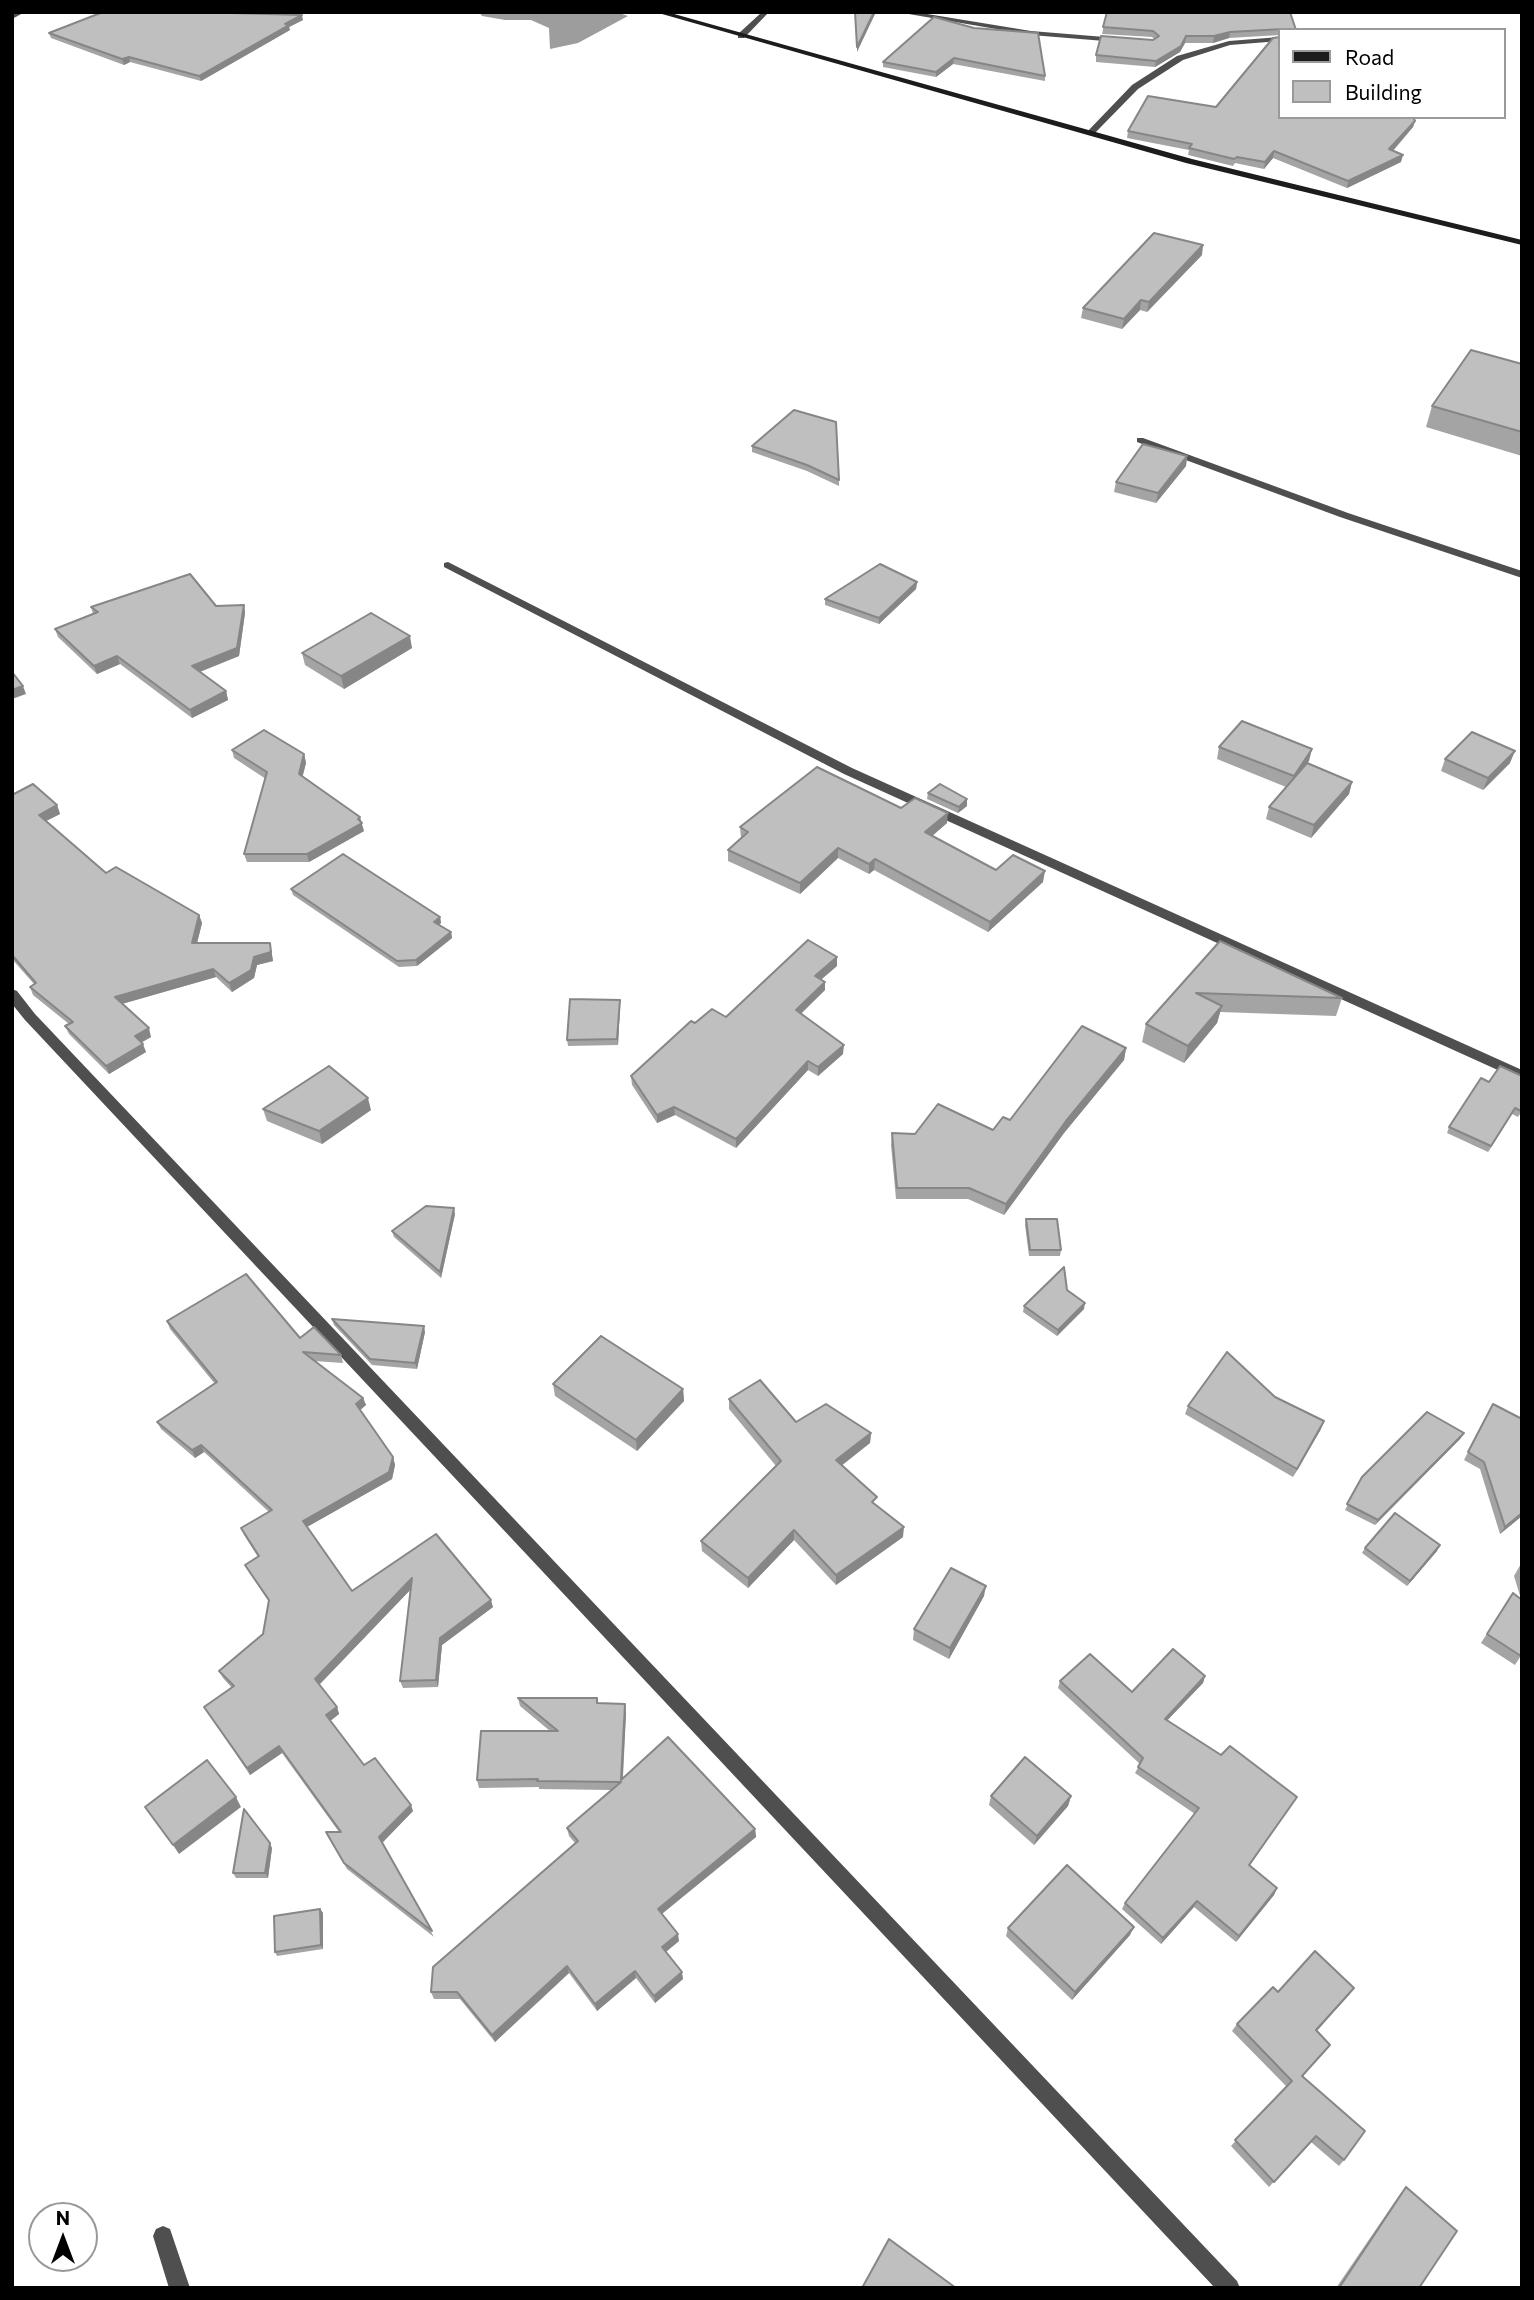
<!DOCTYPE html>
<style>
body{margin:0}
#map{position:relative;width:1534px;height:2300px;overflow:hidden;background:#fff;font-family:Commissioner,sans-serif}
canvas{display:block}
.frame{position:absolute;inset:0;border:14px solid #000;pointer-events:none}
.legend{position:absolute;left:1278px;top:28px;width:228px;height:91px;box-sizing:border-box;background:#fff;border:2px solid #999;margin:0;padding:9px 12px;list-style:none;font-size:21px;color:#000}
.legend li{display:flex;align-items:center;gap:14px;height:35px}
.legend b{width:35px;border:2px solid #999}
.north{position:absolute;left:28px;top:2202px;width:70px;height:70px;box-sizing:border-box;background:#fff;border:2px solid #999;border-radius:50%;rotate:0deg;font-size:19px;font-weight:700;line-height:28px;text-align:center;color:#000}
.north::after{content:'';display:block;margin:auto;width:24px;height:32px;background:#000;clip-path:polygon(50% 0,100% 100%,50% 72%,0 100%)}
</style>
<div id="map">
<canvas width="1534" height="2300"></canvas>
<div class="frame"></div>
<ul class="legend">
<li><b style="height:9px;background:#1c1c1c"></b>Road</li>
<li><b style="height:19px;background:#bfbfbf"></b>Building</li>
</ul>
<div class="north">N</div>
</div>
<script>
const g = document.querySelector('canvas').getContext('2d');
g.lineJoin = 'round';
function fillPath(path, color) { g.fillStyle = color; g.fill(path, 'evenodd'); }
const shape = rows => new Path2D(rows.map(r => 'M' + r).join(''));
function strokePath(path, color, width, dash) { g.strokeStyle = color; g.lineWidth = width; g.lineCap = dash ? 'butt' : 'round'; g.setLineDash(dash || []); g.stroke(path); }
const water = shape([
 [479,12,616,12,628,16,578,43,550,49,549,28,531,20,505,20,482,16]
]);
const street = shape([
 [16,12,25,12,12,19,12,14,16,12],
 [762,12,769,12,744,38,738,38,738,34,762,12],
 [897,12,915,12,1031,31,1117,38,1121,40,1117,42,1031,35,897,12],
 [1280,37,1280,41,1230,45,1183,60,1138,89,1093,135,1086,133,1132,85,1177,56,1229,41,1280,37],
 [1137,438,1143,438,1348,513,1522,571,1522,578,1340,517,1137,442,1137,438],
 [448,562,852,768,1522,1070,1522,1081,844,774,444,567,444,563,448,562],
 [12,989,17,991,35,1014,1237,2281,1240,2288,1215,2288,25,1020,12,1004,12,989],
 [163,2226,170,2229,190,2288,169,2288,153,2236,156,2229,163,2226]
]);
const secondary = shape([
 [655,12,667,12,1192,159,1522,240,1522,245,1186,163,655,12]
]);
const wall = shape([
 [1107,12,1296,30,1280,30,1280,35,1229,38,1213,43,1185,43,1180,52,1155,67,1096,62,1096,55,1154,39,1152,37,1102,34],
 [303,20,289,27,290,30,201,81,130,62,124,65,51,38,49,33],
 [974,28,1045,76,1045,81,953,64,936,77,883,67,883,62],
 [1216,107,1415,121,1413,127,1393,151,1401,162,1347,188,1273,158,1264,169,1235,163,1233,166,1188,155,1189,150,1127,138,1128,131],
 [1202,255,1147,312,1140,310,1122,329,1081,318,1083,308],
 [1522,364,1522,456,1426,427,1432,406],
 [794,410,839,480,839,486,807,471,752,452,752,446],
 [1187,456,1186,466,1156,503,1114,492,1116,482],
 [917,582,916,589,879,624,825,605,825,599],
 [244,605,245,613,239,656,200,672,226,691,228,700,192,718,120,664,97,674,58,637,55,629,93,614,91,607],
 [412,648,344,689,305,665,302,653],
 [1219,747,1312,749,1307,763,1352,782,1349,794,1311,838,1266,819,1269,807,1286,787,1217,759],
 [232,750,304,754,306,763,302,777,364,831,309,862,247,862,244,854,266,779,234,758],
 [1445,759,1510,763,1483,790,1441,771],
 [928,793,967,806,958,813,927,799],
 [12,795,57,805,60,814,46,821,106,873,199,915,202,923,197,943,270,943,273,961,257,965,254,978,232,992,216,977,122,1004,151,1037,141,1043,146,1052,109,1074,69,1034,65,1026,69,1024,33,995,30,987,34,984,12,959],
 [901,808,947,823,932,836,996,870,1043,882,988,932,874,870,869,874,838,858,800,894,728,861,728,850,741,838,740,827],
 [291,889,440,917,441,923,439,925,451,932,452,938,417,966,399,967,293,895],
 [1220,941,1342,998,1336,1016,1220,1012,1217,1023,1184,1063,1142,1042,1146,1024],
 [837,966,821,979,825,982,825,990,801,1014,843,1054,818,1076,808,1070,736,1148,675,1115,657,1123,632,1085,631,1076,695,1023,726,1017],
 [620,1006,618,1045,568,1046,567,1040],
 [1126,1048,1124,1060,1064,1133,1004,1215,968,1199,896,1199,891,1145,892,1133,915,1134,993,1130],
 [1522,1076,1522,1111,1518,1117,1512,1114,1488,1152,1447,1133,1449,1127,1489,1082],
 [263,1109,371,1110,322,1144,267,1121],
 [455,1214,441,1278,394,1237,392,1231],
 [1026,1219,1061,1250,1060,1256,1029,1256,1025,1225],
 [1024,1306,1084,1309,1057,1336,1023,1312],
 [332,1319,425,1332,417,1369,372,1365,334,1325],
 [167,1321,300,1338,341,1355,343,1363,314,1361,363,1398,366,1405,360,1410,393,1457,395,1465,392,1479,307,1527,352,1591,436,1534,493,1607,442,1645,438,1687,403,1688,400,1681,411,1589,319,1685,337,1707,339,1714,330,1721,364,1765,413,1811,382,1843,434,1937,347,1869,326,1832,339,1832,282,1753,250,1775,204,1707,232,1688,223,1678,219,1671,263,1634,269,1602,249,1572,245,1565,258,1557,244,1535,241,1528,269,1512,204,1452,195,1458,161,1429,157,1422,215,1384,170,1329],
 [553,1384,683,1389,684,1401,637,1451,555,1396],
 [1275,1397,1321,1429,1293,1477,1185,1414,1188,1406],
 [729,1399,796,1422,871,1433,870,1443,842,1465,903,1537,836,1585,794,1540,748,1588,702,1551,701,1541,776,1466,729,1409],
 [1493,1404,1522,1419,1522,1516,1500,1534,1480,1469,1464,1460],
 [1461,1438,1375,1525,1345,1510,1362,1477],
 [1365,1548,1437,1551,1407,1586,1362,1553],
 [1522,1562,1522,1654,1515,1665,1481,1643,1513,1593,1521,1599,1514,1576],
 [984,1596,949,1659,913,1640,914,1629],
 [1205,1676,1203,1683,1167,1720,1293,1803,1249,1866,1277,1888,1274,1895,1236,1942,1194,1907,1161,1944,1122,1909,1125,1903,1195,1814,1135,1773,1140,1764,1058,1688,1060,1681,1132,1692],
 [518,1698,597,1698,598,1703,625,1704,626,1713,623,1778,755,1829,756,1837,662,1914,679,1941,666,1952,683,1979,655,2003,636,1978,597,2011,569,1973,495,2042,460,1999,434,1999,431,1992,575,1843,569,1836,567,1828,612,1790,539,1789,539,1787,479,1788,477,1780,550,1731,520,1706],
 [991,1796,1071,1796,1068,1806,1034,1845,989,1805],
 [272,1848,268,1878,236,1878,233,1873],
 [320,1909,323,1913,323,1949,277,1956,275,1952],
 [1008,1928,1130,1935,1072,2000,1006,1936],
 [1354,1988,1317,2031,1330,2045,1303,2076,1344,2160,1339,2166,1311,2142,1269,2187,1231,2146,1286,2086,1232,2031,1237,2024,1278,1992],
 [1406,2187,1419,2288,1336,2288,1400,2194]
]);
const shadedWall = shape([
 [874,12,876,12,857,52,857,47],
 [302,15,303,20,289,27,290,30,201,81,199,76,285,24],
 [1230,32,1229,38,1213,43,1214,36],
 [1186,36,1185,43,1180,52,1155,67,1156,61],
 [129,57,130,62,124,65,122,59],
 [954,58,953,64,936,77,936,72],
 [1415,121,1413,127,1388,156,1389,149],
 [1274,151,1273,158,1264,169,1265,162],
 [1403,155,1401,162,1347,188,1348,181],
 [1203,245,1202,255,1147,312,1149,302],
 [1141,300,1140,310,1122,329,1124,319],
 [1187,456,1186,466,1156,503,1158,493],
 [917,582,916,589,879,624,879,618],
 [244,605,245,613,239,656,194,674,192,666],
 [410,636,412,648,344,689,341,676],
 [117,656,120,664,97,674,94,666],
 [23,686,26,694,12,699,12,690],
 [226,691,228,700,192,718,190,710],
 [1312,749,1309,761,1291,789,1294,776],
 [1515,751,1510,763,1483,790,1488,778],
 [304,754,306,763,301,783,299,774],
 [1352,782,1349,794,1311,838,1314,825],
 [967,799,967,806,958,813,959,807],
 [57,805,60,814,42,823,39,815],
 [948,813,947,823,924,843,925,832],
 [360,817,364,831,309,862,307,854],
 [838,848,838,858,800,894,800,883],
 [875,859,874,870,869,874,869,864],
 [1045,871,1043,882,988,932,990,922],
 [199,915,202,923,195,951,192,943],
 [440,917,441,923,435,928,434,922],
 [451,932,452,938,417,966,416,960],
 [270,943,273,961,257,965,254,978,232,992,229,983],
 [837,957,837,966,815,985,815,976],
 [213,969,216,977,118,1005,115,997],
 [825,982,825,990,795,1019,796,1010],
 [620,1000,620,1006,618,1045,617,1039],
 [1222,1006,1217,1023,1184,1063,1188,1046],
 [149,1028,151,1037,138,1044,135,1036],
 [143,1044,146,1052,109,1074,106,1066],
 [844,1045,843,1054,818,1076,818,1067],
 [1126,1048,1124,1060,1064,1133,1004,1215,1006,1204,1066,1121],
 [808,1061,808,1070,736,1148,736,1139],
 [368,1098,371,1110,322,1144,319,1131],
 [674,1107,675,1115,657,1123,657,1115],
 [1515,1108,1512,1114,1488,1152,1491,1146],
 [454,1208,455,1214,441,1278,440,1272],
 [1085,1303,1084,1309,1057,1336,1058,1330],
 [424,1326,425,1332,417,1369,415,1363],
 [683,1389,684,1401,637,1451,636,1440],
 [363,1398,366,1405,358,1412,356,1404],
 [1324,1421,1321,1429,1293,1477,1297,1469],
 [871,1433,870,1443,836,1470,836,1460],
 [1464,1433,1461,1438,1375,1525,1378,1520],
 [201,1445,204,1452,195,1458,192,1450],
 [393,1457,395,1465,392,1479,305,1528,303,1521],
 [1522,1513,1522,1516,1500,1534,1505,1527],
 [904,1527,903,1537,836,1585,836,1575],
 [794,1530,794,1540,748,1588,748,1578],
 [1440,1545,1437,1551,1407,1586,1410,1581],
 [412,1578,414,1586,318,1686,315,1679],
 [986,1586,984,1596,949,1659,950,1648],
 [491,1600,493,1607,442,1645,438,1687,436,1680,440,1638],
 [1205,1676,1203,1683,1162,1726,1165,1719],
 [625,1704,626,1713,622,1788,621,1780],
 [337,1707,339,1714,329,1722,326,1715],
 [279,1746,282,1753,250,1775,247,1768],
 [1071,1796,1068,1806,1034,1845,1037,1836],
 [236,1797,241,1807,179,1854,173,1845],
 [1297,1797,1293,1803,1246,1871,1249,1865],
 [411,1805,413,1811,382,1843,379,1837],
 [755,1829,756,1837,659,1916,658,1909],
 [270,1843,272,1848,268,1878,265,1873],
 [1277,1888,1274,1895,1236,1942,1239,1936],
 [1197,1901,1194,1907,1161,1944,1163,1938],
 [320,1909,323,1913,323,1949,321,1945],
 [1134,1927,1130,1935,1072,2000,1075,1992],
 [678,1934,679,1941,663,1954,662,1947],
 [567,1966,569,1973,495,2042,492,2035],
 [635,1971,636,1978,597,2011,595,2004],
 [682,1972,683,1979,655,2003,654,1996],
 [1354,1988,1349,1995,1311,2037,1316,2030]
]);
const building = shape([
 [103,12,195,12,302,15,285,24,289,25,199,76,129,57,122,59,49,33,103,12],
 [855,12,874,12,857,47,855,12],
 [1107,12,1290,12,1296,30,1283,30,1283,29,1230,32,1214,36,1186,36,1181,46,1156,61,1096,55,1101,36,1153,40,1159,36,1153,31,1103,27,1107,12],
 [934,17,974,28,1038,33,1045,76,954,58,936,72,883,62,934,17],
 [1280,37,1280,117,1413,117,1415,121,1389,149,1403,155,1348,181,1274,151,1265,162,1237,157,1234,159,1189,148,1192,144,1128,131,1148,96,1216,107,1273,38,1280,37],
 [1154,233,1203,245,1149,302,1141,300,1124,319,1083,308,1154,233],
 [1471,350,1522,364,1522,432,1432,406,1471,350],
 [794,410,836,422,839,480,807,465,752,446,794,410],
 [1143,444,1187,456,1158,493,1116,482,1143,444],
 [880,564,917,582,879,618,825,599,880,564],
 [190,574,216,606,244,605,237,648,192,666,226,691,190,710,117,656,94,666,55,629,98,612,91,607,190,574],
 [371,613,410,636,341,676,302,653,371,613],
 [12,672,23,686,12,690,12,672],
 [1242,721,1312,749,1294,776,1219,747,1242,721],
 [264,730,304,754,299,774,360,817,358,819,362,823,307,854,244,854,267,772,232,750,264,730],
 [1472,732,1515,751,1488,778,1445,759,1472,732],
 [1307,763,1352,782,1314,825,1269,807,1307,763],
 [817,767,901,808,915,798,948,813,925,832,996,870,1013,855,1045,871,990,922,875,859,869,864,838,848,800,883,728,850,748,832,740,827,817,767],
 [33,784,57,805,39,815,106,873,116,867,199,915,192,943,270,943,271,952,254,957,251,970,229,983,213,969,115,997,149,1028,135,1036,143,1044,106,1066,65,1026,73,1022,30,987,36,983,12,955,12,795,33,784],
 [940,784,967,799,959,807,928,793,940,784],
 [343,854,440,917,434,922,451,932,416,960,397,961,291,889,343,854],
 [808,940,837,957,815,976,825,982,796,1010,844,1045,818,1067,808,1061,736,1139,674,1107,657,1115,631,1076,691,1021,695,1023,712,1009,726,1017,808,940],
 [1220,941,1342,998,1196,993,1222,1006,1188,1046,1146,1024,1220,941],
 [570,999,620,1000,617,1039,567,1040,570,999],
 [1082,1026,1126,1048,1066,1121,1006,1204,969,1188,897,1188,892,1133,915,1134,938,1104,993,1130,1003,1117,1010,1120,1082,1026],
 [329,1066,368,1098,319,1131,263,1109,329,1066],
 [1500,1066,1522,1076,1522,1110,1521,1111,1515,1108,1491,1146,1449,1127,1481,1078,1489,1082,1500,1066],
 [426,1206,454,1208,440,1272,392,1231,426,1206],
 [1026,1219,1057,1219,1061,1250,1030,1250,1026,1219],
 [1064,1267,1067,1290,1085,1303,1058,1330,1024,1306,1064,1267],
 [246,1274,300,1338,314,1327,341,1355,303,1352,363,1398,356,1404,393,1457,389,1472,303,1521,352,1591,436,1534,491,1600,440,1638,436,1680,400,1681,412,1578,315,1679,337,1707,326,1715,364,1765,375,1758,411,1805,379,1837,432,1931,344,1863,326,1832,341,1832,279,1746,247,1768,204,1707,234,1686,219,1671,263,1634,269,1600,245,1565,259,1556,241,1528,272,1510,201,1445,192,1450,157,1422,217,1382,167,1321,246,1274],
 [332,1319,424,1326,415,1363,370,1359,332,1319],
 [601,1336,683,1389,636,1440,553,1384,601,1336],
 [1227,1352,1275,1397,1324,1421,1297,1469,1188,1406,1227,1352],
 [760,1380,796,1422,826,1404,871,1433,836,1460,877,1497,872,1502,904,1527,836,1575,794,1530,748,1578,701,1541,781,1461,729,1399,760,1380],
 [1493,1404,1522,1419,1522,1513,1505,1527,1484,1462,1468,1452,1493,1404],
 [1427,1412,1464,1433,1378,1520,1347,1504,1362,1477,1427,1412],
 [1395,1513,1440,1545,1410,1581,1365,1548,1395,1513],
 [951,1568,986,1586,950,1648,914,1629,951,1568],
 [1513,1593,1522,1600,1522,1654,1521,1656,1487,1634,1513,1593],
 [1173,1649,1205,1676,1165,1719,1221,1755,1230,1746,1297,1797,1249,1865,1277,1888,1239,1936,1197,1901,1163,1938,1125,1903,1199,1808,1138,1767,1143,1758,1060,1681,1090,1654,1132,1692,1173,1649],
 [518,1698,597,1698,597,1703,625,1704,621,1780,668,1737,755,1829,658,1909,678,1934,662,1947,682,1972,654,1996,635,1971,595,2004,567,1966,492,2035,457,1992,431,1992,433,1967,578,1841,567,1828,621,1782,537,1781,538,1779,477,1780,481,1731,558,1731,518,1698],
 [1025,1757,1071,1796,1037,1836,991,1796,1025,1757],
 [207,1760,236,1797,173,1845,145,1807,207,1760],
 [244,1809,270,1843,265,1873,233,1873,244,1809],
 [1067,1865,1134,1927,1075,1992,1008,1928,1067,1865],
 [320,1909,321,1945,275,1952,274,1916,320,1909],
 [1315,1951,1354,1988,1316,2030,1330,2045,1302,2076,1365,2131,1344,2160,1316,2136,1274,2182,1235,2140,1292,2081,1237,2024,1273,1987,1278,1992,1315,1951],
 [1406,2187,1457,2231,1419,2288,1339,2288,1406,2187],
 [889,2239,956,2288,862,2288,889,2239]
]);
fillPath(water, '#9d9d9d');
fillPath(street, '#4f4f4f');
fillPath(secondary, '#1c1c1c');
fillPath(wall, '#a4a4a4');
fillPath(shadedWall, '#868686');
fillPath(building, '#bfbfbf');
strokePath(building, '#868686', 2);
</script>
